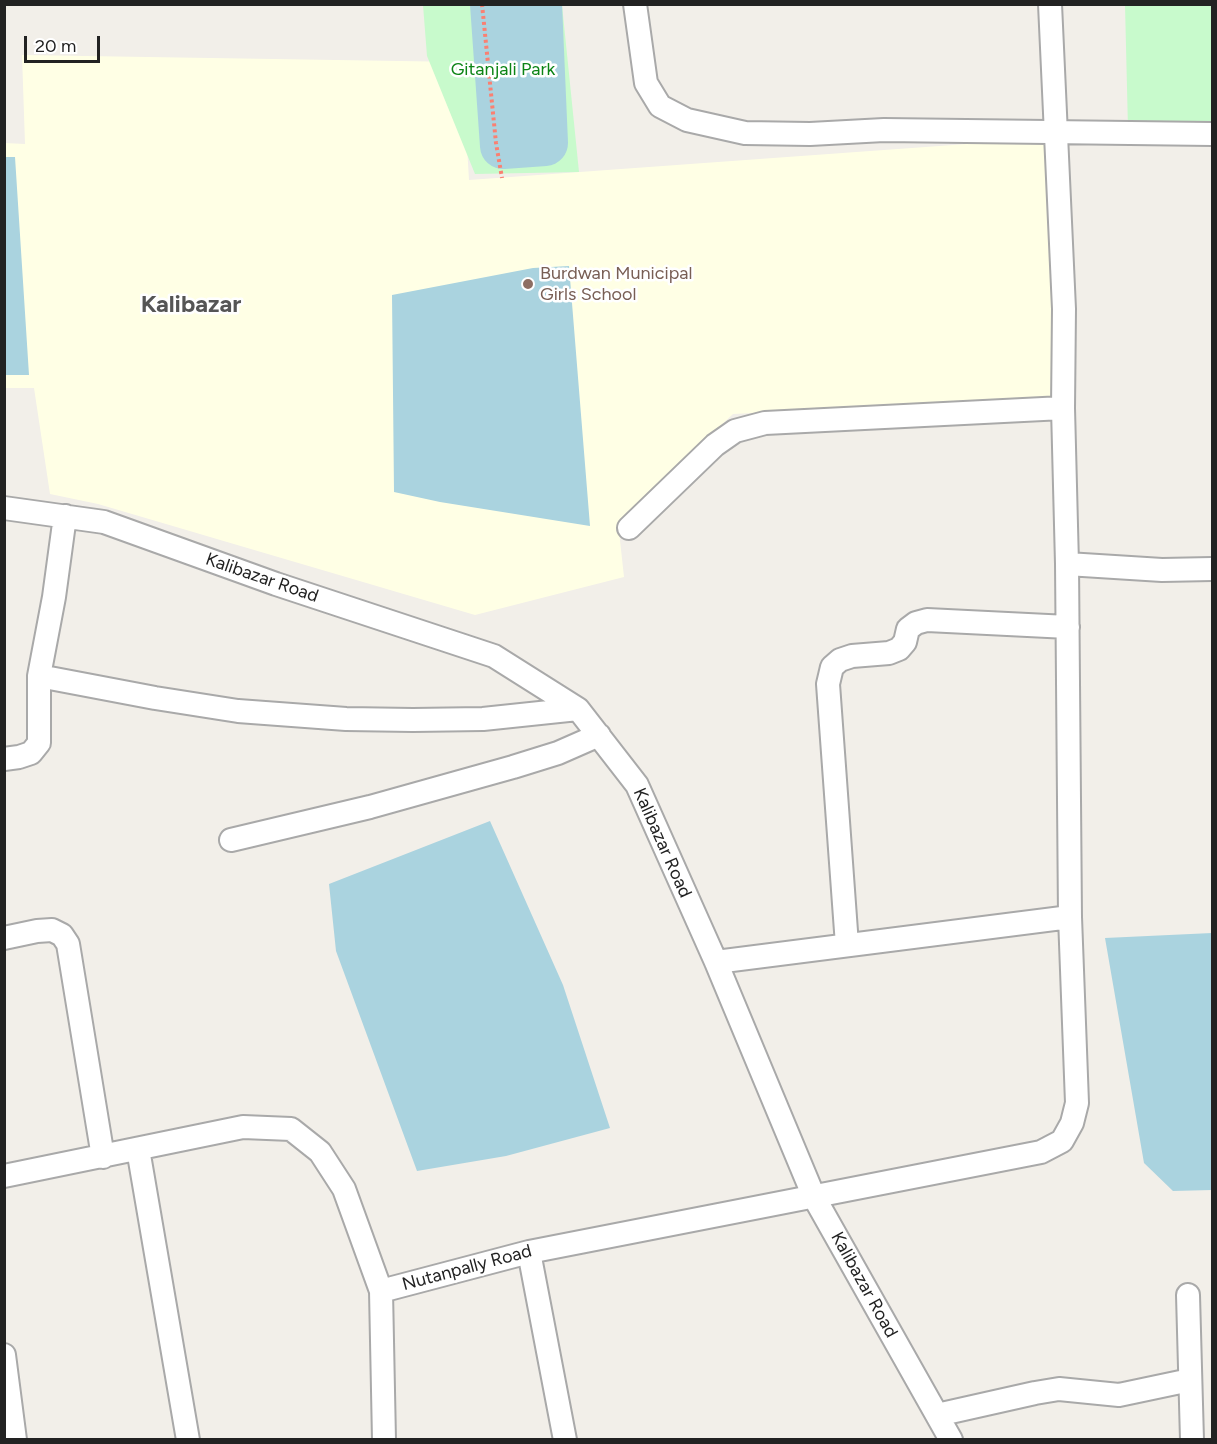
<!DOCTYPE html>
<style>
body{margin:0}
#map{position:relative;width:1217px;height:1444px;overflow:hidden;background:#f2efe9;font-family:Figtree,sans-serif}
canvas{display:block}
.frame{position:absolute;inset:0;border:6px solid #222;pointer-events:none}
.scale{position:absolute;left:24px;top:36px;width:76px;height:27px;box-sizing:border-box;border:3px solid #222;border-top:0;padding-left:8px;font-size:18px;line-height:21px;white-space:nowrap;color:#222;-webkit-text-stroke:4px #fff;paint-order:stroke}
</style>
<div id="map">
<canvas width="1217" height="1444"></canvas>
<div class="frame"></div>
<div class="scale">20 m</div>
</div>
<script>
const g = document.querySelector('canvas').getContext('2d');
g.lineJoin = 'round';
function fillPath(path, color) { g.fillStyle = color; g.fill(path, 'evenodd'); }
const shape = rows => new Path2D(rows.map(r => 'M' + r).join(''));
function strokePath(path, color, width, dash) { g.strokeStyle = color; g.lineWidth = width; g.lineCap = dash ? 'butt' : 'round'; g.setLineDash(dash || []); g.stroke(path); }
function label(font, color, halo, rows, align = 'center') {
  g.font = font + ' Figtree,sans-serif'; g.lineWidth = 5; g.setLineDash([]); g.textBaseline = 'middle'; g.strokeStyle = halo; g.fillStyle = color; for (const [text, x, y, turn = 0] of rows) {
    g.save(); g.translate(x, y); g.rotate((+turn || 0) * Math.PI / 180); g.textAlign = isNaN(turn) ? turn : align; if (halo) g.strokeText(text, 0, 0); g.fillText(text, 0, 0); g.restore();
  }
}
const education = shape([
 [22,55,462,62,469,180,1050,138,1054,398,733,414,618,522,624,577,475,615,98,504,50,494,34,388,5,388,4,143,25,144]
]);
const park = shape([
 [423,5,562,5,579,172,475,174,427,56],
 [1125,5,1212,5,1212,128,1128,129]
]);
const water = shape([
 [5,157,15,157,29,375,5,375],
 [569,266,590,526,440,502,394,492,392,295,533,268],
 [490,821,563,985,610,1128,506,1156,417,1171,336,951,329,884],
 [1212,933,1212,1190,1173,1191,1144,1163,1105,938]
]);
const river = shape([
 [493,4,503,146,545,143,539,4]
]);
const path = shape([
 [482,4,496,143,502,178]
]);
const street = shape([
 [635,4,646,83,660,106,687,120,745,133,810,134,884,130,1212,134],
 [4,508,104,522,276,584,494,656,578,709,637,785,716,962,814,1197,951,1440],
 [629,528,715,445,735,431,765,423,1063,408],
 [1067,564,1162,570,1212,569],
 [39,676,155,698,238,711,346,719,413,720,483,719,578,709],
 [4,759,19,757,31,753,39,743,39,676,54,597,65,516],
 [231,840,370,807,513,767,558,753,599,735],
 [4,938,37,931,52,930,62,935,68,944,103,1157],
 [847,945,828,684,832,667,840,660,852,656,889,653,899,649,905,642,908,629,916,623,927,620,1068,627],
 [716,962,1070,917],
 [138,1149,188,1440],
 [4,1176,243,1127,291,1129,320,1152,344,1189,381,1291,529,1252,1041,1152,1062,1141,1072,1123,1077,1103,1070,917,1067,564,1063,408,1064,309,1050,4],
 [529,1252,565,1440],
 [381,1291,384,1440],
 [1188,1295,1192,1440],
 [4,1355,15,1440],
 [937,1415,1035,1393,1059,1389,1119,1395,1190,1380]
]);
const markers = [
 [528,284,6,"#8d6e63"]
];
const parkNames = [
 ["Gitanjali Park",503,70]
];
const educationNames = [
 ["Burdwan Municipal",540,274],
 ["Girls School",540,295]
];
const streetNames = [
 ["Kalibazar Road",262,578,19],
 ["Kalibazar Road",662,843,66],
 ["Nutanpally Road",467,1268,-15],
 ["Kalibazar Road",864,1285,61]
];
const districtNames = [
 ["Kalibazar",191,305]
];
fillPath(education, '#ffffe5');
fillPath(park, '#c8facc');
fillPath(water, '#aad3df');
strokePath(river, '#aad3df', 46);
strokePath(street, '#a9a9a9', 26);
strokePath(path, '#fa8072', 4, [3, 3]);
strokePath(street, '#fff', 22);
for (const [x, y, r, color] of markers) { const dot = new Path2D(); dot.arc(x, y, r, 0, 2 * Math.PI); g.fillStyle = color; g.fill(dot); strokePath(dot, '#fff', 2); }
label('18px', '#0c8416', '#fff', parkNames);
label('18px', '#785e54', '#fff', educationNames, 'left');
label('18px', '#222', '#fff', streetNames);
label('bold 24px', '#555', '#fff', districtNames);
</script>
